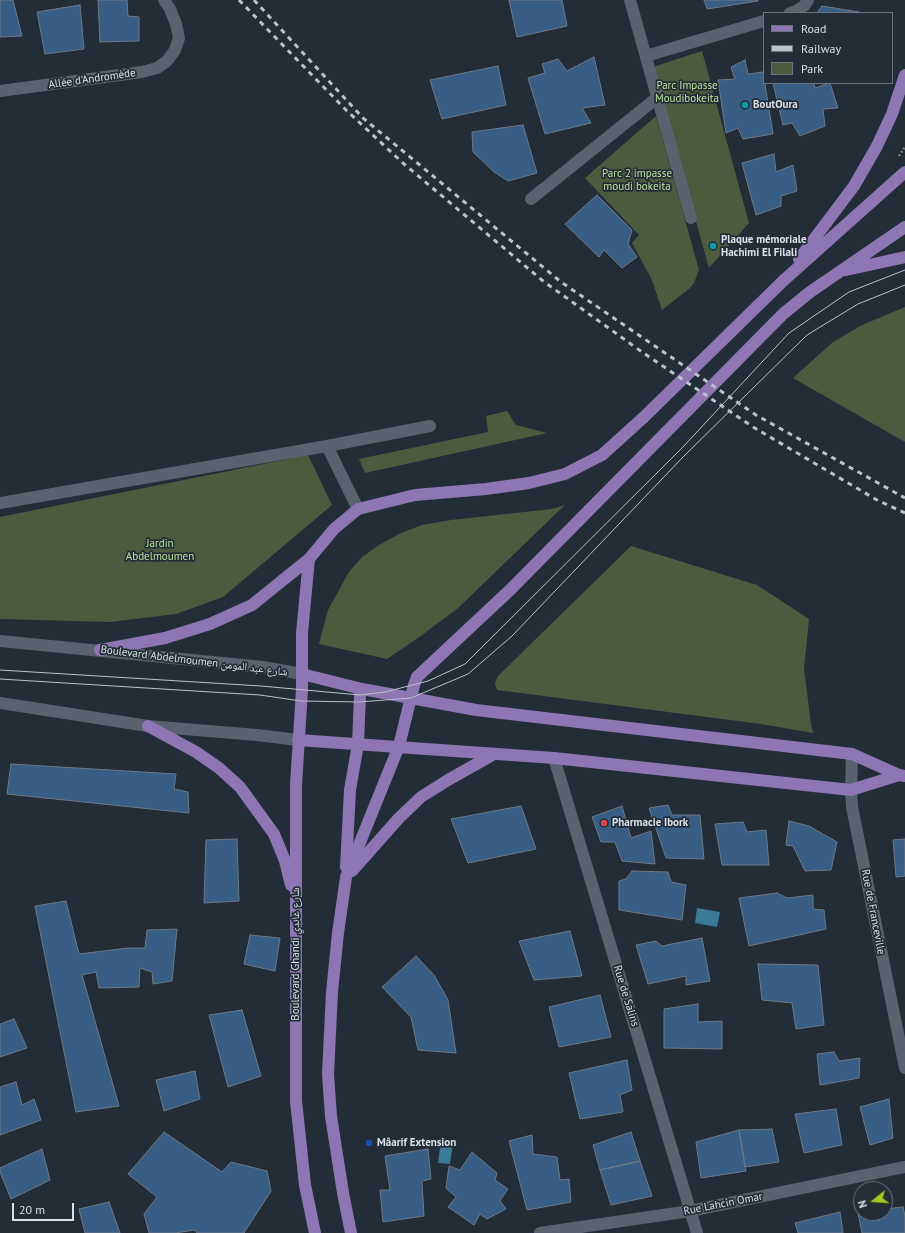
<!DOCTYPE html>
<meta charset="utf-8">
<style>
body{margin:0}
#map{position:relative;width:905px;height:1233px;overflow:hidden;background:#232d38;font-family:"PT Sans",sans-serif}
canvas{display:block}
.legend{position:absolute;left:763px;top:12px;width:130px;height:72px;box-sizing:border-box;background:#232d38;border:1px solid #6c757e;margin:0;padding:5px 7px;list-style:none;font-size:12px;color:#dae0e8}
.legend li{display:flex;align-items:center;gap:8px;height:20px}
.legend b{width:20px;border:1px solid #6c757e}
.north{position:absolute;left:853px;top:1181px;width:40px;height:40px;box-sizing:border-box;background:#232d38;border:1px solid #6c757e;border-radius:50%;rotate:253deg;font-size:11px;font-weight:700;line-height:16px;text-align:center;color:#dae0e8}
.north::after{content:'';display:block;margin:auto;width:14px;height:18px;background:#a6c820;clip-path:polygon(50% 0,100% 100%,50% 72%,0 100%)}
.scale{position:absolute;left:12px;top:1203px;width:62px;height:18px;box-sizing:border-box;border:2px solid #dae0e8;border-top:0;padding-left:5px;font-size:12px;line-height:14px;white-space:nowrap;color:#dae0e8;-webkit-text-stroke:3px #232d38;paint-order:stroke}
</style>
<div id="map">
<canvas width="905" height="1233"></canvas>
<ul class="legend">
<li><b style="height:5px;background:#8e76b4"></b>Road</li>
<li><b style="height:5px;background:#bbc2ca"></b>Railway</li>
<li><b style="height:11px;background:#4b5b3e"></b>Park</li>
</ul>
<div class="north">N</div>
<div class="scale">20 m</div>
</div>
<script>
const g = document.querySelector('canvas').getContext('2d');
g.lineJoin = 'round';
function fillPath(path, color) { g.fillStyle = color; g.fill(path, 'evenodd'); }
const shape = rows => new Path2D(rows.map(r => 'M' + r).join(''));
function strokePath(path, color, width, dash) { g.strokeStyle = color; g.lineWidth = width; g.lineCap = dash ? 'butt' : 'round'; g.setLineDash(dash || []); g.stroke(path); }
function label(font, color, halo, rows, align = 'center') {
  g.font = font + ' "PT Sans","Noto Naskh Arabic",sans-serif'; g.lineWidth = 3.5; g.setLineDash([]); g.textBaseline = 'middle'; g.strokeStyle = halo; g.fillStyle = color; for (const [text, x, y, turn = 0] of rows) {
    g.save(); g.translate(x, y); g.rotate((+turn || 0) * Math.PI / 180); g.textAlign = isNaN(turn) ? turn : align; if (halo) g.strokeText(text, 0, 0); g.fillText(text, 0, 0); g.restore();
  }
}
const green = shape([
 [702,51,749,223,709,268,653,67],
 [656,116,699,270,694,283,690,288,662,310,652,280,632,243,639,235,585,178],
 [905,307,905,442,793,378,833,342,862,325],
 [507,411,516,425,547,433,365,473,359,459,488,432,486,416],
 [308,455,332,505,223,597,176,614,110,622,0,619,0,517],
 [565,505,458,608,422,635,387,659,319,644,328,610,349,572,362,557,379,545,401,533,422,525,451,520,552,509],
 [631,546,757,585,809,619,804,669,811,724,813,733,761,724,497,690,495,683,498,676]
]);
const water = shape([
 [697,908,720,912,717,927,695,923],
 [441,1141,453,1142,450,1164,438,1163]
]);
const building = shape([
 [0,0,13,0,22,36,0,37,0,0],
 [98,0,127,0,128,16,139,17,139,41,100,42,98,0],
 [509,0,562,0,567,26,517,37,509,0],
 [704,0,758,0,758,1,707,9,704,0],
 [80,5,84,49,45,54,37,12,80,5],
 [822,6,859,12,817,13,822,6],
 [594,57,605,105,582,108,591,123,545,134,528,78,545,73,542,64,558,59,567,71,594,57],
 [745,60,748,74,763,72,773,134,743,139,738,128,726,133,718,80,735,79,731,67,745,60],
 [498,66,506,105,442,119,430,80,498,66],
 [773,83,814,83,815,88,830,83,838,108,823,109,825,126,800,136,792,123,783,125,773,83],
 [523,125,537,173,508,181,494,172,473,152,472,132,523,125],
 [774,154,776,172,793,165,797,191,781,196,781,206,756,215,742,163,774,154],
 [597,195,632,230,628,244,637,257,622,268,604,250,599,257,565,224,597,195],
 [11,764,176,774,174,789,188,792,189,813,7,794,11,764],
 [668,805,672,815,700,815,704,859,666,858,649,808,668,805],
 [521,806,536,849,468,863,451,819,521,806],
 [622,806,631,838,651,831,655,864,622,861,615,842,601,842,592,817,622,806],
 [789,821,809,826,837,842,831,870,805,871,793,846,786,845,789,821],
 [743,822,747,832,766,830,769,865,722,865,715,824,743,822],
 [237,839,239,901,204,903,206,840,237,839],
 [905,839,905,876,896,877,893,840,905,839],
 [632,871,668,872,671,882,686,885,682,920,619,910,619,881,626,879,632,871],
 [777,893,787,898,813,895,813,909,824,910,826,929,749,946,739,898,777,893],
 [66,901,79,954,128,948,145,948,147,930,177,929,172,981,153,984,152,972,140,968,139,987,99,988,96,972,82,975,119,1106,76,1112,35,906,66,901],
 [570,931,582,976,534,980,519,941,570,931],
 [250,935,280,938,275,971,244,964,250,935],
 [702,938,710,981,686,985,686,976,648,984,636,945,656,941,662,946,702,938],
 [416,956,434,975,448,1000,456,1053,418,1050,411,1017,382,987,416,956],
 [758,964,818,965,824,1025,796,1029,792,1003,762,1000,758,964],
 [600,995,611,1037,559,1047,549,1007,600,995],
 [698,1004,698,1022,722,1021,722,1049,664,1048,664,1009,698,1004],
 [242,1010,261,1076,228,1087,209,1015,242,1010],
 [14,1019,27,1048,0,1057,0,1024,14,1019],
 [834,1052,839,1061,860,1058,859,1078,820,1085,817,1054,834,1052],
 [627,1060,632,1090,620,1095,623,1112,580,1119,569,1073,627,1060],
 [195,1071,200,1099,164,1111,156,1080,195,1071],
 [16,1082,22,1105,34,1099,41,1120,0,1135,0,1087,16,1082],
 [889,1099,893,1138,870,1145,860,1107,889,1099],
 [836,1109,842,1145,804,1153,795,1114,836,1109],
 [772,1129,779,1162,745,1167,739,1130,772,1129],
 [739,1130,746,1171,701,1178,696,1142,739,1130],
 [164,1132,222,1172,231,1162,267,1171,271,1191,244,1233,197,1233,195,1230,175,1233,149,1233,144,1214,157,1197,128,1174,164,1132],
 [631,1132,640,1161,600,1170,593,1145,631,1132],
 [532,1135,533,1154,557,1157,560,1180,569,1179,571,1202,527,1210,509,1141,532,1135],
 [42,1149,50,1180,11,1199,0,1172,0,1168,42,1149],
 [428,1149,431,1179,422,1181,424,1216,383,1222,380,1190,390,1190,385,1156,428,1149],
 [472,1152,497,1173,495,1180,508,1189,500,1201,506,1209,487,1219,480,1214,474,1225,448,1207,456,1197,446,1188,449,1166,460,1170,472,1152],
 [640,1161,652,1196,611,1205,600,1170,640,1161],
 [109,1202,120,1233,85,1233,79,1209,109,1202],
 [903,1207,905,1216,905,1233,862,1233,858,1213,885,1213,885,1209,903,1207],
 [840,1212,843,1233,798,1233,795,1223,840,1212]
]);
const path = shape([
 [899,156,905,147]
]);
const minor = shape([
 [630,0,691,218],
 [790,13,796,11,804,6,808,0],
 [646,56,764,21],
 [0,91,142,72,157,68,167,61,175,50,179,38,176,24,170,9,164,0],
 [531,199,658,97],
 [327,446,358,509],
 [0,503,327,446,430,426],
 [852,754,851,790,852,807,905,1068],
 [554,758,697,1233],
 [540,1233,690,1211,905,1167]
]);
const secondary = shape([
 [0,641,263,667,302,674],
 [0,703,148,726,257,735,298,740]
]);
const primary = shape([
 [799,259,854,186,877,146,892,114,905,75],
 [846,270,905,257],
 [309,559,302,633,302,690,296,785,296,1101,305,1185,315,1233],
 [100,650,165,638,210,624,252,605,309,559,334,529,358,509,415,495,486,489,529,483,565,474,602,455,644,417,783,281,905,172],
 [302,674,362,689,476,710,852,754,899,775,905,776],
 [148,726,196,752,219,768,240,787,274,834,285,861,291,885],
 [298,740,554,758,851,790,899,775],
 [346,867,350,790,358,744,360,695,362,689],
 [352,871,399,818,421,797,448,780,494,754],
 [351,1233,343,1193,331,1116,328,1074,332,992,338,933,346,877,399,746,414,685,417,677,510,590,783,314,810,292,905,227]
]);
const tram = shape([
 [0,670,261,686,360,695,385,692,428,681,465,664,682,448,789,333,849,292,905,270],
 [0,679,260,695,301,701,359,702,411,698,468,674,512,636,683,457,807,335,858,304,905,285]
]);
const rail = shape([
 [239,0,346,110,404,164,543,281,642,352,753,427,877,500,905,513],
 [254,0,363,118,561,282,756,415,905,498]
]);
const markers = [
 [745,105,4,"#0f9aa8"],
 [713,246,4,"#0f9aa8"],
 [604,823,4,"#e0444e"],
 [369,1143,4,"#1a4fb4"]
];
const streetNames = [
 ["Allée d'Andromède",92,79,-8],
 ["Boulevard Abdelmoumen شارع عبد المومن",194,661,7],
 ["Rue de Franceville",873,912,79],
 ["Boulevard Ghandi شارع غاندي",296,954,-90],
 ["Rue de Salins",626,996,73],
 ["Rue Lahcin Omar",723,1204,-11]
];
const parkNames = [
 ["Parc Impasse",687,86],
 ["Moudibokeita",687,99],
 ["Parc 2 impasse",637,174],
 ["moudi bokeita",637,187],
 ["Jardin",160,544],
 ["Abdelmoumen",160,557]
];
const poiNames = [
 ["BoutOura",753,105],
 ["Plaque mémoriale",721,240],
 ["Hachimi El Filali",721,253],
 ["Pharmacie Ibork",612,823],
 ["Mâarif Extension",377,1143]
];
fillPath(green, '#4b5b3e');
fillPath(water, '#397b96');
fillPath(building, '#395e86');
strokePath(building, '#6e7986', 1);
strokePath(path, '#6f7881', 2.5, [2, 2]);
strokePath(minor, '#58636f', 12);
strokePath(secondary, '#58636f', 12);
strokePath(primary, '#8e76b4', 12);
strokePath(tram, '#bbc2ca', 1);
strokePath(rail, '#bbc2ca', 3, [5, 5]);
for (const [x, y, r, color] of markers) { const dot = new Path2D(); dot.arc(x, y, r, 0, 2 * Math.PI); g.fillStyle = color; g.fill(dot); strokePath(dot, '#232d38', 1.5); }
label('11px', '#dae0e8', '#232d38', streetNames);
label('11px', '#bae499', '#232d38', parkNames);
label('bold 11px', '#dae0e8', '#232d38', poiNames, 'left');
</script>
